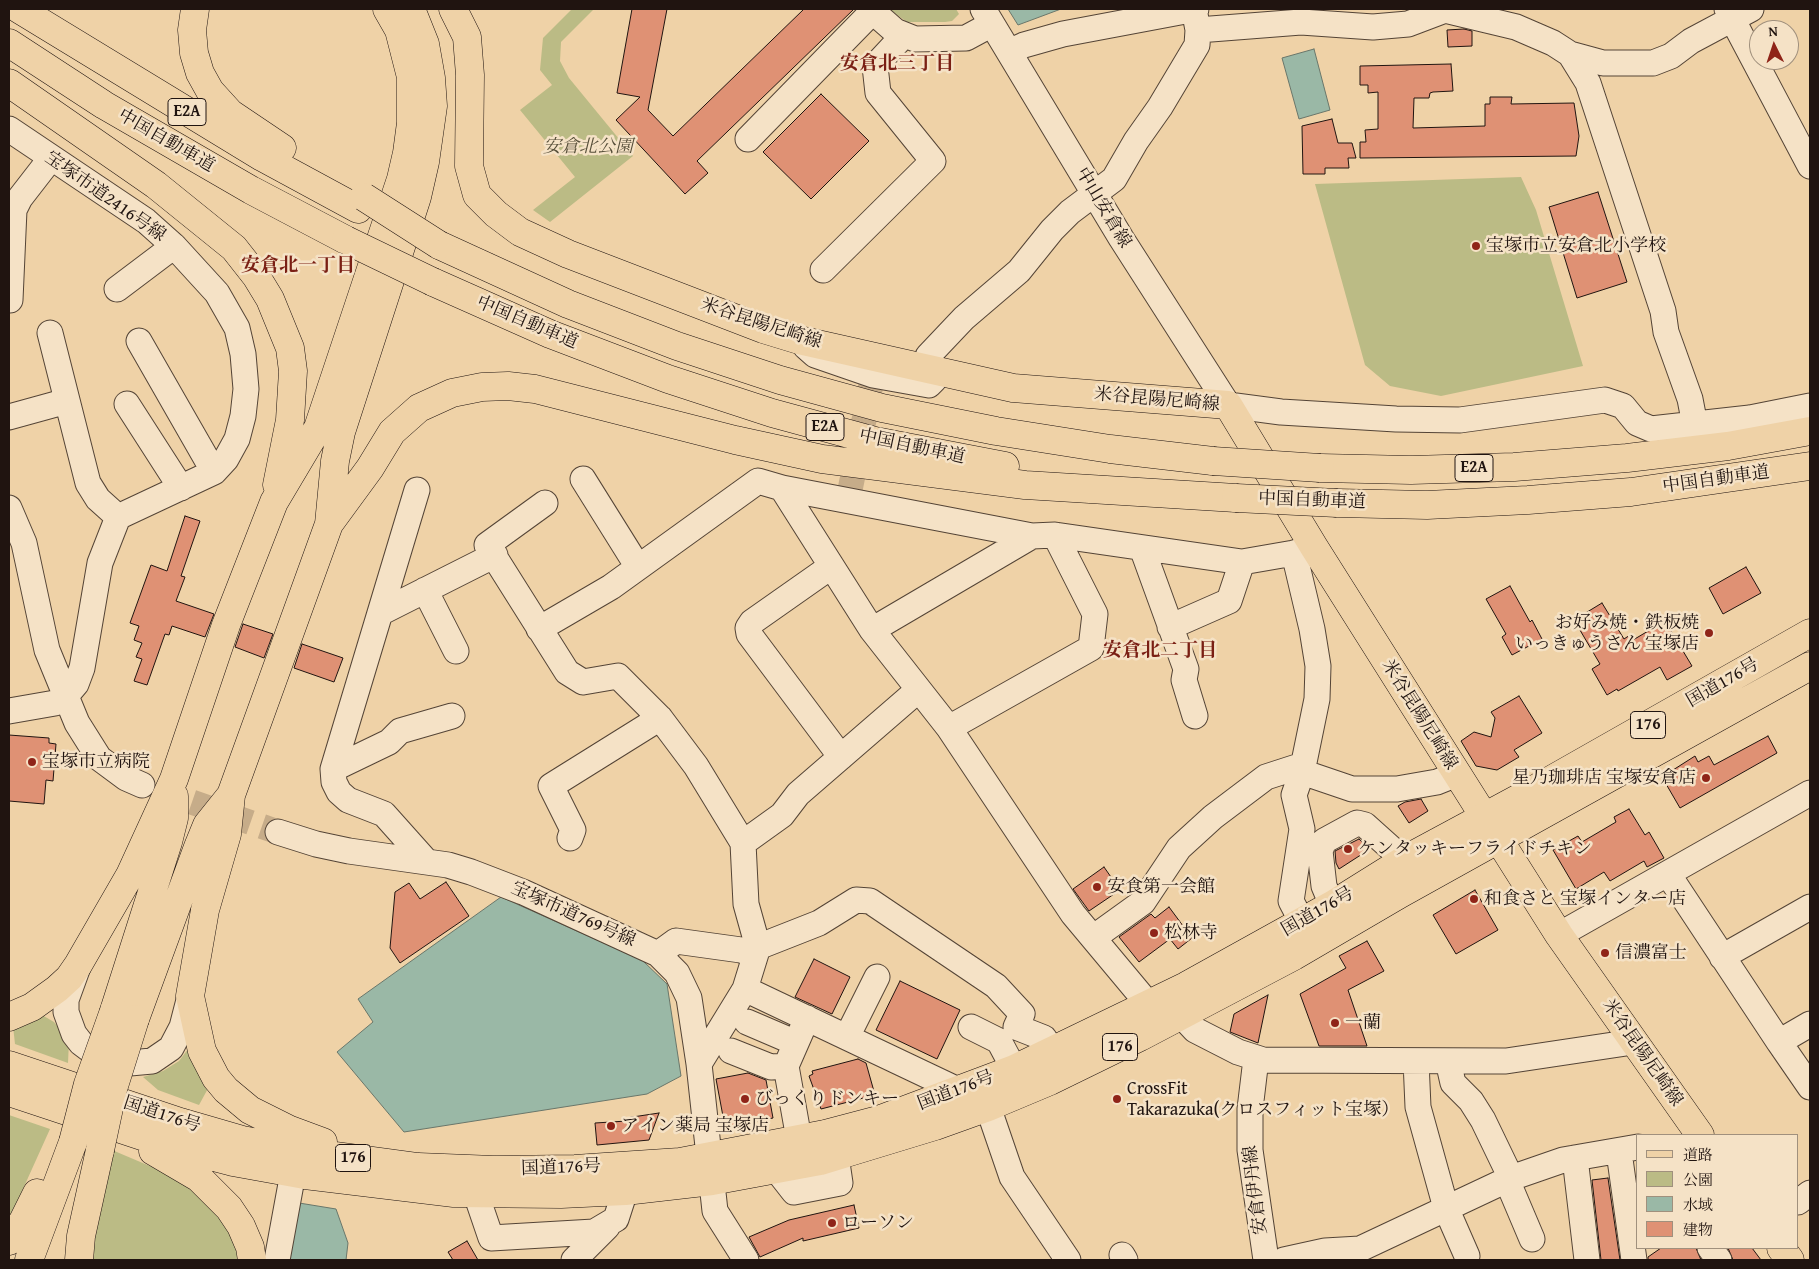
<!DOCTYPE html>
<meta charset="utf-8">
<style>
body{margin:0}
#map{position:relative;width:1819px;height:1269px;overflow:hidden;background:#efd2a7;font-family:"Gentium Book Plus","Noto Serif JP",serif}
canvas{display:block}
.frame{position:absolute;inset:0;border:10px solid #201410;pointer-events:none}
.legend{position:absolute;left:1636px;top:1134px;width:162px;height:115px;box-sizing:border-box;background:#f5e2c6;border:1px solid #a0907d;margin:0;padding:6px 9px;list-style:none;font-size:15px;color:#201410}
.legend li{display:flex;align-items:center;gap:10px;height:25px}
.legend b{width:25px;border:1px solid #a0907d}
.north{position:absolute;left:1749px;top:20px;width:50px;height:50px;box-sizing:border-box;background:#f5e2c6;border:1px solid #a0907d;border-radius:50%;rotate:356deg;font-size:14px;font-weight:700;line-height:20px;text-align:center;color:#201410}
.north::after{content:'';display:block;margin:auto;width:18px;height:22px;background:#8f2418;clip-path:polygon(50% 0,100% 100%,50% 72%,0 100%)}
</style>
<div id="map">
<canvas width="1819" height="1269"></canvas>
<div class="frame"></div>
<ul class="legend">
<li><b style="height:6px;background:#efd2a7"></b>道路</li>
<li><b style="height:14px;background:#bbbb85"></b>公園</li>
<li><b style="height:14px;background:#9ab8a6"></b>水域</li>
<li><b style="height:14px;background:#df9174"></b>建物</li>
</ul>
<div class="north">N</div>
</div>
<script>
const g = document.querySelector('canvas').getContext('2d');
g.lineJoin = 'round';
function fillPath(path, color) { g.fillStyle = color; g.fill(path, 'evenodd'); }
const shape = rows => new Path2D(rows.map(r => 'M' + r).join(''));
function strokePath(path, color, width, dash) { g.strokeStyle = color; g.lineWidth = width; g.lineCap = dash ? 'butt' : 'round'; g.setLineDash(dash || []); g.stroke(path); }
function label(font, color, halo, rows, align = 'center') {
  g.font = font + ' "Gentium Book Plus","Noto Serif JP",serif'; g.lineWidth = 5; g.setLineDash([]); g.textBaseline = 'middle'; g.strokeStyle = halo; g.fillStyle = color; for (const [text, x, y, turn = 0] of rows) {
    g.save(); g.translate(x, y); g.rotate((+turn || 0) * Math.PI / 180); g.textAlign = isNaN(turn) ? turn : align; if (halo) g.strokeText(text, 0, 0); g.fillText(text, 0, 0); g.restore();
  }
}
const green = shape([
 [572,9,594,9,561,42,560,61,569,78,633,156,550,222,533,210,575,177,520,110,552,85,540,70,543,38],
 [889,9,956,9,959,14,952,21,945,22,907,22],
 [1521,177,1536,210,1583,366,1441,396,1390,386,1365,365,1315,184],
 [42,1015,54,1022,69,1041,68,1063,15,1044,13,1026],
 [188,1049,211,1083,199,1105,158,1090,143,1077,163,1071,179,1061],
 [9,1115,50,1129,9,1220],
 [112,1150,164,1172,197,1190,219,1210,242,1260,87,1260]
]);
const water = shape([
 [1008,9,1061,9,1018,25,1008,9],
 [1314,49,1330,110,1299,119,1282,58,1314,49],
 [501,897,642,960,667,984,681,1076,647,1094,404,1132,337,1052,373,1022,358,999,501,897],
 [299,1203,336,1209,348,1243,346,1260,287,1260,299,1203]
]);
const building = shape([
 [632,9,667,9,648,110,673,136,804,9,854,9,697,161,708,173,685,194,616,120,640,97,617,93,632,9],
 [1464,29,1472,31,1472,46,1448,47,1447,30,1464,29],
 [1451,64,1453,91,1433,92,1430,93,1429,98,1414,98,1413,128,1485,126,1485,104,1490,104,1490,97,1512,97,1511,104,1574,103,1579,136,1576,156,1360,158,1360,142,1366,142,1365,130,1378,129,1378,92,1368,93,1368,85,1360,85,1360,66,1451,64],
 [821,94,869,141,811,199,763,152,821,94],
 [1332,119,1338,143,1352,143,1356,158,1348,158,1349,168,1325,168,1325,174,1303,174,1302,126,1332,119],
 [1598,192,1627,282,1577,298,1549,207,1598,192],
 [185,516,200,521,181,576,185,577,176,601,214,614,205,637,172,626,169,635,165,634,147,685,134,681,142,659,136,657,142,643,134,640,139,626,130,623,151,565,167,571,185,516],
 [1746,567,1761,593,1723,614,1709,588,1746,567],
 [1510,586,1530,622,1532,620,1542,639,1512,655,1502,637,1506,634,1486,599,1510,586],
 [1602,603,1624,639,1630,635,1633,640,1665,621,1692,666,1667,680,1660,667,1618,691,1617,689,1607,695,1592,669,1600,664,1574,620,1602,603],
 [243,624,273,634,264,658,235,647,243,624],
 [302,644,343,658,334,682,294,668,302,644],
 [1519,696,1542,733,1514,750,1519,757,1497,770,1476,766,1461,741,1474,732,1491,737,1495,718,1491,712,1519,696],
 [9,735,49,738,49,743,56,744,53,781,46,780,44,804,9,801,9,735],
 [1768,736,1777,753,1680,808,1662,777,1695,756,1698,762,1709,756,1714,765,1768,736],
 [1421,799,1428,811,1409,823,1398,806,1405,802,1421,799],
 [1629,809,1645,835,1649,832,1664,858,1647,867,1644,861,1610,881,1604,872,1576,889,1553,850,1578,836,1582,842,1616,822,1614,817,1629,809],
 [1359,839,1370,849,1339,869,1336,863,1335,851,1359,839],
 [1104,867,1120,890,1089,911,1073,889,1104,867],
 [446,882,469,916,400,963,390,948,395,892,409,883,420,899,446,882],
 [1475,890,1498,930,1456,954,1433,915,1475,890],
 [1169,907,1192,938,1178,949,1170,939,1139,962,1119,937,1151,914,1155,918,1169,907],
 [1367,941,1384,971,1348,990,1367,1046,1319,1046,1300,994,1346,968,1339,956,1367,941],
 [814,959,850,977,832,1014,795,997,814,959],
 [900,981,960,1010,937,1059,876,1030,900,981],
 [1268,995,1258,1043,1230,1032,1234,1014,1268,995],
 [858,1059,866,1063,875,1095,821,1109,809,1076,813,1074,812,1071,858,1059],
 [748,1073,766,1080,773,1118,725,1127,716,1079,748,1073],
 [659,1113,649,1140,597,1145,595,1123,627,1121,626,1118,659,1113],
 [1608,1178,1620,1260,1601,1260,1592,1180,1608,1178],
 [854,1205,859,1228,803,1241,803,1238,760,1257,749,1237,789,1220,854,1205],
 [467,1241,478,1260,453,1260,448,1252,467,1241],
 [1661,1248,1696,1248,1701,1260,1648,1260,1648,1257,1661,1248],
 [1728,1248,1752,1248,1761,1260,1733,1260,1728,1248]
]);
const minorTunnel = shape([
 [848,500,873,375],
 [157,790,278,832]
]);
const minor = shape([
 [870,9,895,31,915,39,966,38,992,24],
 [983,9,1121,238,1228,405,1281,412,1396,419,1460,420,1605,400,1623,406,1637,423,1651,429,1750,418,1810,406],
 [1727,9,1810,166],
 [1198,30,1301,22,1373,27,1408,24,1445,10,1516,27,1553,43,1570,54,1588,83,1663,311,1666,332,1690,399,1695,425],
 [1009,52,1024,45,1063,34,1196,9],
 [1570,54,1603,63,1653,63,1671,56,1691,41,1751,9],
 [9,129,146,221,174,246,217,293,237,328,243,354,246,389,243,416,237,439,226,459,214,472,118,517],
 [748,139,873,11],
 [823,270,933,161,878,93,875,66,903,36],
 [117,289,174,246],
 [10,300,14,210,20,198,51,158],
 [50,333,88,483,98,499,118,517],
 [139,341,214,472],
 [806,347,815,355,873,375,929,385,934,380,938,370],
 [926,367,928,356,964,318,1019,271,1052,230,1070,212,1114,179,1136,141,1160,107,1197,45,1198,30,1194,9],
 [127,404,181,488],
 [9,417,67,401],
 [583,479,638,567],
 [782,488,872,630,949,728,1073,914,1149,1005,1181,1015,1195,1030,1238,1052,1263,1060,1506,1061,1633,1042],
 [417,490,333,769,334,782,339,792,348,800,384,814,426,861],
 [545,503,487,545,567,672,583,682,618,676,660,718,696,766,743,843,746,904,758,947,745,989,699,1064],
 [9,508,24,543,47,650,77,723,99,758,126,778,142,785],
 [1142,548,1186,669,1184,680,1195,716],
 [1294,553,1312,629,1318,666,1317,699,1302,772,1352,789,1397,789,1437,782,1457,774],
 [826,570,752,622,748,628,749,634,841,757],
 [425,590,456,651],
 [380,613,495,555],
 [1170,627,1229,601,1242,562],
 [539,629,611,587,758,481,782,488,1032,536,1055,535,1242,562,1294,553,1314,547],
 [872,630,1032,536],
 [9,711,55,703,65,697,76,684,82,668,100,563,118,517],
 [949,728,1091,648,1095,614,1055,535],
 [333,769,389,742,400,731,452,716],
 [278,832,316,844,349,851,448,865,471,872,523,892,658,954,677,973,689,998,699,1064,715,1211,746,1260],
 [570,838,573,830,551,786,660,718],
 [743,843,782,815,798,794,917,691],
 [1668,874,1779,1042],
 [1332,905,1324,886,1320,851,1324,841,1357,823,1365,825,1404,860],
 [1302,922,1291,901,1302,829,1294,795,1302,772],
 [1559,935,1810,793],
 [1093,938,1143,902,1179,848,1213,817,1266,777,1303,765],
 [758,947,819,923,856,900,870,901,996,986,1022,1014,1016,1027,1044,1038,1053,1052],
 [658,954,676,941,741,950,755,955],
 [1722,957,1810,907],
 [78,967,66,1000,66,1012,74,1034,81,1043,89,1049,130,1063,152,1061,171,1048,182,1027,190,996],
 [745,989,960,1091],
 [747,1022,796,1043],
 [1810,1024,1779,1042,1810,1087],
 [971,1027,999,1041,1014,1069],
 [847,1037,877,977],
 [731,1051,771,1067,786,1066],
 [1256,1059,1250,1109,1250,1150,1266,1260],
 [1416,1061,1418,1107,1446,1208,1467,1256],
 [1448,1061,1453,1083,1471,1101,1483,1120,1511,1178],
 [988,1107,1012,1177,1068,1260],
 [799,1139,786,1066,807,1018],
 [1619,1152,1634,1260],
 [1575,1158,1587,1260],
 [776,1169,794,1192,840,1183,836,1156],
 [1507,1180,1532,1239],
 [476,1194,491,1238,594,1232,616,1219,625,1191],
 [1798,1202,1810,1193],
 [1710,1248,1719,1260],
 [1122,1255,1125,1260],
 [277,1260,293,1173],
 [574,1260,607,1227],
 [1284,1260,1325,1251,1360,1249,1511,1178,1563,1160,1638,1147]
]);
const major = shape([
 [453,9,467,37,470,75,469,166,477,195,496,214,520,232,568,254,763,329,799,340,1013,388,1228,405,1314,547,1559,935,1700,1135],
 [1781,1248,1790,1260]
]);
const highway = shape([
 [19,9,262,157,358,209],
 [195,9,192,30,194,53,200,73,210,91,230,113,282,148],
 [9,43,104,105,251,190,346,240],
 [9,83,156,185,234,248,256,276,270,299,290,348,293,371,290,420,277,485],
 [439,245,568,304,677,346,780,380,882,408,996,431,1110,449,1213,461],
 [433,282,550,334,668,379,772,413,875,441,1005,466],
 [1320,468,1411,470,1514,467,1627,458,1728,446,1810,431],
 [1337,503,1427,505,1528,500,1631,492,1810,466],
 [329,524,370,468,392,432,419,408,452,393,482,387,508,386,535,389,735,440,822,459,1025,485,1236,498],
 [114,1011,168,842,174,818,174,796],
 [9,1017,32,1007,57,989,69,978,78,965,130,875,174,779,226,625,274,502,318,428,401,179,407,153,411,123,411,77,399,30,387,9],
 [135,1019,198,847,207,825,231,795],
 [9,1065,180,1122,242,1140,307,1152,418,1167,494,1170,575,1169,680,1162,825,1134,878,1120,1014,1069,1186,986,1332,905,1404,860,1521,797,1810,633],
 [9,1092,172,1146,233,1162,305,1175,454,1193,561,1194,625,1191,712,1181,820,1161,935,1126,988,1107,1050,1081,1140,1037,1294,956,1400,894,1810,666],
 [323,1142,288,1129,250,1110,226,1090,216,1078,202,1051,190,996,205,910,227,834,231,795,329,524,335,461,341,432,417,197,425,162,433,106,431,78,425,44,411,9],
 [153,1151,199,1178,229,1208,241,1226,250,1247,252,1260],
 [9,1241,23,1221,37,1193],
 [29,1260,73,1142],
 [79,1260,81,1236,100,1150]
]);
const highwayBridge = shape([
 [364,197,439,245],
 [346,240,433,282],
 [1213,461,1320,468],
 [1236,498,1337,503],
 [73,1142,88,1084,114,1011],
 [100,1150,113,1089,135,1019]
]);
const markers = [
 [1476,246,5,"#8f2418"],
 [1709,633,5,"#8f2418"],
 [32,762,5,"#8f2418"],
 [1706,778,5,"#8f2418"],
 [1348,849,5,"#8f2418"],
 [1097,887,5,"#8f2418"],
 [1474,899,5,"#8f2418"],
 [1154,933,5,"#8f2418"],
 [1605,953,5,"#8f2418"],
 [1335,1023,5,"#8f2418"],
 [745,1099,5,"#8f2418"],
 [1117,1099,5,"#8f2418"],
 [611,1126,5,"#8f2418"],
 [832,1223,5,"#8f2418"]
];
const shields = [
 [187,112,38],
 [825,427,38],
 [1474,468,38],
 [1648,725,35],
 [1120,1047,35],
 [353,1158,35]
];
const shieldNames = [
 ["E2A",187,112],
 ["E2A",825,427],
 ["E2A",1474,468],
 ["176",1648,725],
 ["176",1120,1047],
 ["176",353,1158]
];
const streetNames = [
 ["中国自動車道",166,141,30],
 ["宝塚市道2416号線",105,197,35],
 ["中山安倉線",1103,208,59],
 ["中国自動車道",527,323,23],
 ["米谷昆陽尼崎線",761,324,18],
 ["米谷昆陽尼崎線",1157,400,5],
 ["中国自動車道",912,447,12],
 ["中国自動車道",1716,480,-8],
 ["中国自動車道",1312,501,2],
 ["国道176号",1723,683,-30],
 ["米谷昆陽尼崎線",1419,715,58],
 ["国道176号",1318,912,-30],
 ["宝塚市道769号線",573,915,24],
 ["米谷昆陽尼崎線",1642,1053,55],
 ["国道176号",956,1091,-21],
 ["国道176号",162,1115,18],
 ["国道176号",561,1168,-2],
 ["安倉伊丹線",1256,1190,-97]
];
const parkNames = [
 ["安倉北公園",588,147]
];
const poiNames = [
 ["宝塚市立安倉北小学校",1486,246],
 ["お好み焼・鉄板焼",1699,623,"right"],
 ["いっきゅうさん 宝塚店",1699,644,"right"],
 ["宝塚市立病院",42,762],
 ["星乃珈琲店 宝塚安倉店",1696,778,"right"],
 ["ケンタッキーフライドチキン",1358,849],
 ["安食第一会館",1107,887],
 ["和食さと 宝塚インター店",1484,899],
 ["松林寺",1164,933],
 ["信濃富士",1615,953],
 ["一蘭",1345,1023],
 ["CrossFit",1127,1089],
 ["Takarazuka(クロスフィット宝塚）",1127,1110],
 ["びっくりドンキー",755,1099],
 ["アイン薬局 宝塚店",621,1126],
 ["ローソン",842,1223]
];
const neighbourhoodNames = [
 ["安倉北三丁目",897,64],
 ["安倉北一丁目",298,266],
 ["安倉北二丁目",1160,651]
];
fillPath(green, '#bbbb85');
fillPath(water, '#9ab8a6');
strokePath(water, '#69766a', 1);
fillPath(building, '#df9174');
strokePath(building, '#201410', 1);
strokePath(minorTunnel, '#c6ac89', 25, [25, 12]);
strokePath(minor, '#544436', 27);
strokePath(major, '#201410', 29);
strokePath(highway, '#201410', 29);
strokePath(minor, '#f5e2c6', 25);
strokePath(major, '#efd2a7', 28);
strokePath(highway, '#efd2a7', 28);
strokePath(highwayBridge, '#201410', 29, []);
strokePath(highwayBridge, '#efd2a7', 28);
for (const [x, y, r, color] of markers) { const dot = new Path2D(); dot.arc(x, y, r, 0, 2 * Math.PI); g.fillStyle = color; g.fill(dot); strokePath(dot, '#f5e2c6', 2); }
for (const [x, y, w] of shields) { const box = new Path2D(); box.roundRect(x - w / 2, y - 13.5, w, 27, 4); g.fillStyle = '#f5e2c6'; g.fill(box); strokePath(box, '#201410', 1); }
label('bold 16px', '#201410', null, shieldNames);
label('18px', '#201410', '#f5e2c6', streetNames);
label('italic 18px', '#564e39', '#f5e2c6', parkNames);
label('18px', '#201410', '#f5e2c6', poiNames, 'left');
label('bold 19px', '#7a1f14', '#f5e2c6', neighbourhoodNames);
</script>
